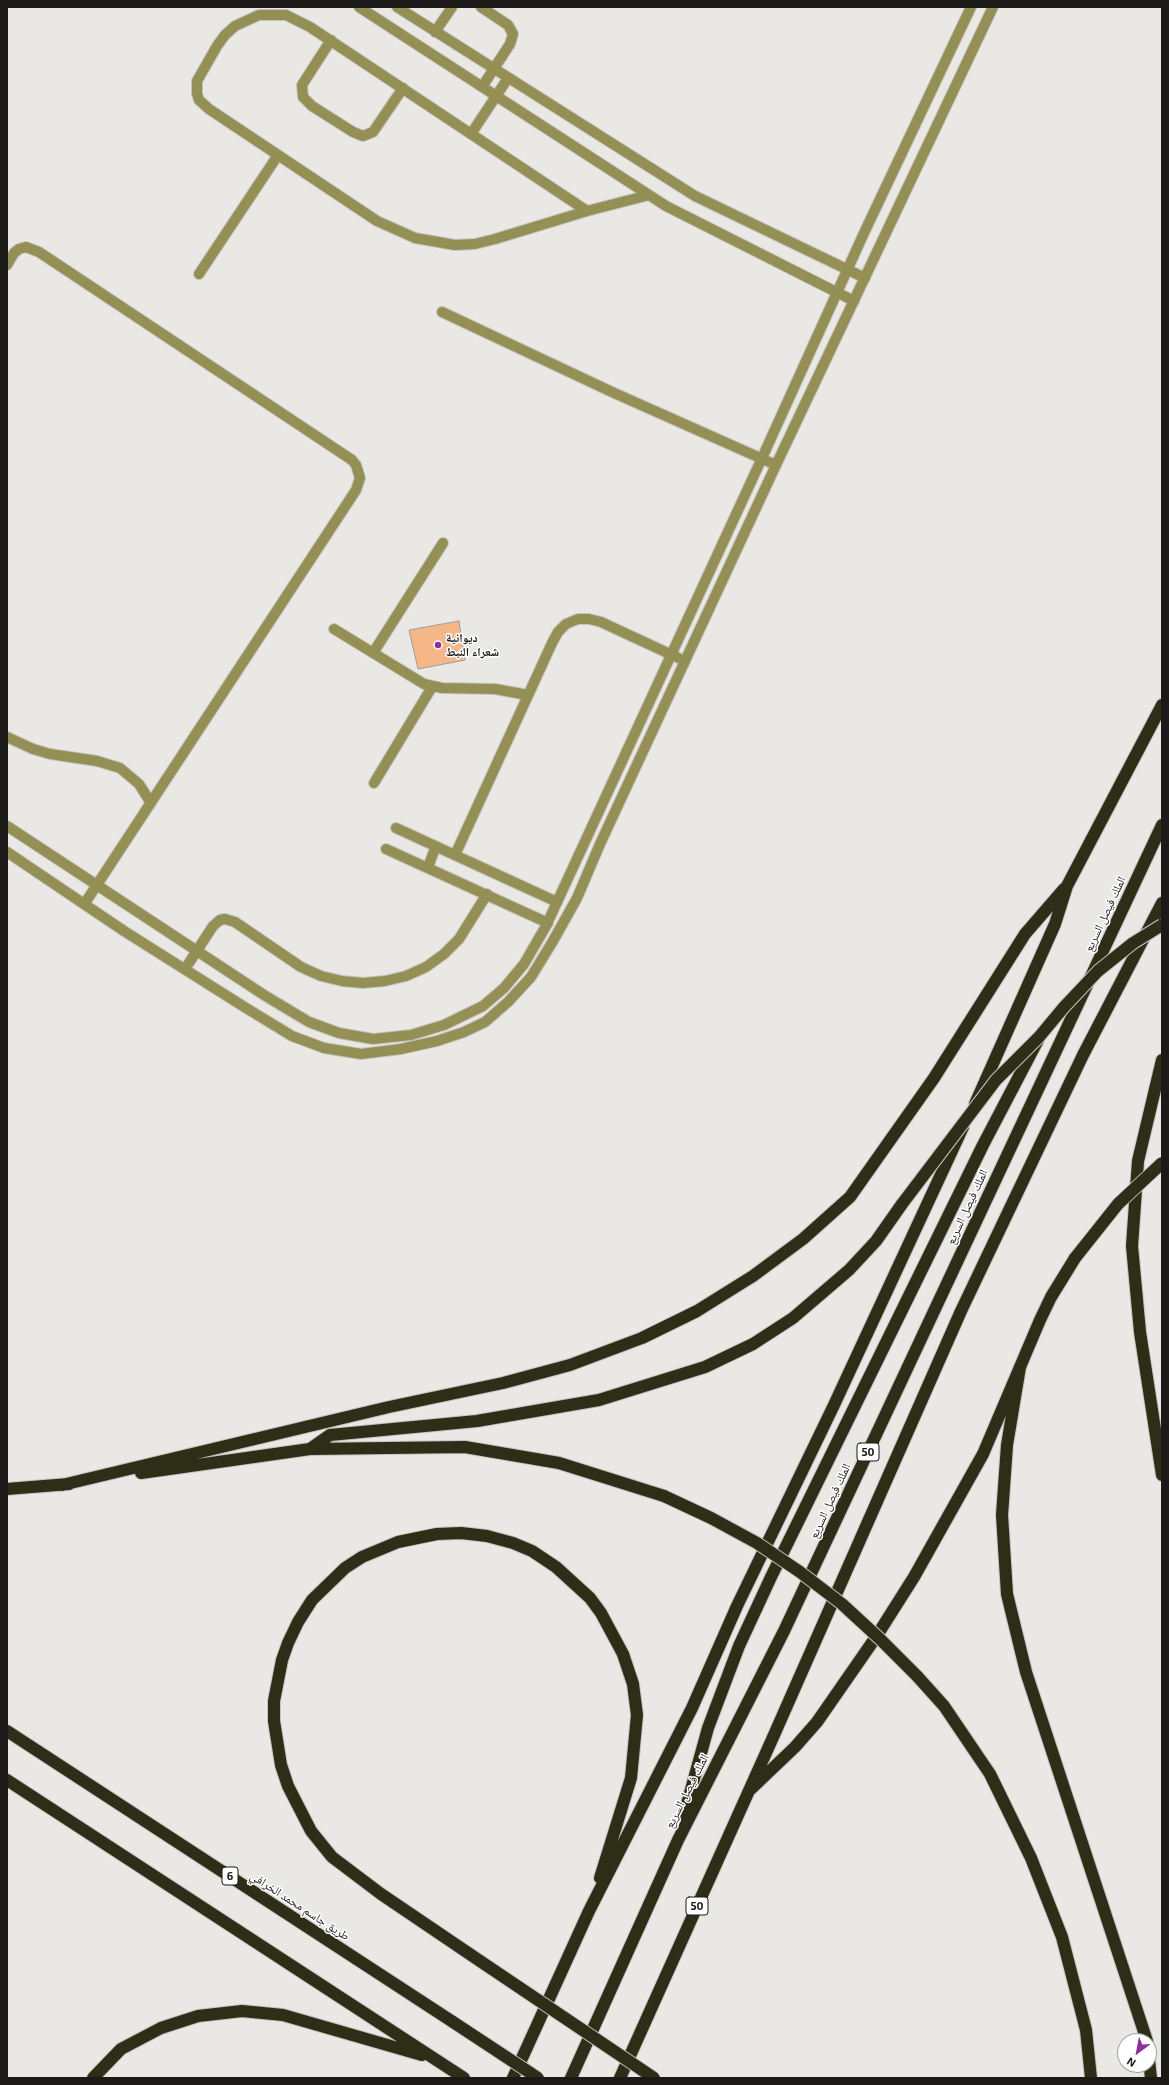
<!DOCTYPE html>
<meta charset="utf-8">
<style>
body{margin:0}
#map{position:relative;width:1169px;height:2085px;overflow:hidden;background:#eae8e4;font-family:"Exo 2",sans-serif}
canvas{display:block}
.frame{position:absolute;inset:0;border:8px solid #1b1a18;pointer-events:none}
.north{position:absolute;left:1117px;top:2033px;width:40px;height:40px;box-sizing:border-box;background:#fff;border:1px solid #a4a3a3;border-radius:50%;rotate:212deg;font-size:11px;font-weight:700;line-height:16px;text-align:center;color:#1b1a18}
.north::after{content:'';display:block;margin:auto;width:14px;height:18px;background:#8d2f99;clip-path:polygon(50% 0,100% 100%,50% 72%,0 100%)}
</style>
<div id="map">
<canvas width="1169" height="2085"></canvas>
<div class="frame"></div>
<div class="north">N</div>
</div>
<script>
const g = document.querySelector('canvas').getContext('2d');
g.lineJoin = 'round';
function fillPath(path, color) { g.fillStyle = color; g.fill(path, 'evenodd'); }
const shape = rows => new Path2D(rows.map(r => 'M' + r).join(''));
function strokePath(path, color, width, dash) { g.strokeStyle = color; g.lineWidth = width; g.lineCap = dash ? 'butt' : 'round'; g.setLineDash(dash || []); g.stroke(path); }
function label(font, color, halo, rows, align = 'center') {
  g.font = font + ' "Exo 2","Noto Naskh Arabic",sans-serif'; g.lineWidth = 3; g.setLineDash([]); g.textBaseline = 'middle'; g.strokeStyle = halo; g.fillStyle = color; for (const [text, x, y, turn = 0] of rows) {
    g.save(); g.translate(x, y); g.rotate((+turn || 0) * Math.PI / 180); g.textAlign = isNaN(turn) ? turn : align; if (halo) g.strokeText(text, 0, 0); g.fillText(text, 0, 0); g.restore();
  }
}
const building = shape([
 [459,621,465,660,418,669,409,630,459,621]
]);
const service = shape([
 [359,7,666,206,854,301],
 [397,7,695,196,865,278],
 [481,7,508,25,513,34,510,44,482,87],
 [435,32,452,7],
 [331,40,302,85,303,97,312,106,353,132,363,136,373,132,403,88],
 [471,134,508,78],
 [587,211,310,27,286,15,259,15,235,26,225,35,217,46,197,81,197,94,199,100,209,109,377,221,415,238,455,245,475,244,495,239,587,211,649,195],
 [7,265,14,253,19,249,26,247,39,252,352,460,356,465,360,478,356,490,85,903],
 [199,274,278,155],
 [442,312,612,392,776,465],
 [334,629,424,684,442,688,495,689,528,695],
 [373,653,443,543],
 [7,737,33,749,50,754,97,761,120,768,139,784,151,803],
 [374,783,432,687],
 [396,828,557,902],
 [386,849,548,923],
 [455,855,552,643,558,632,566,624,578,619,589,619,601,622,685,661],
 [428,867,436,846],
 [185,969,213,926,220,920,225,919,235,922,301,967,321,976,342,981,363,983,385,981,406,976,426,967,444,954,459,939,487,894]
]);
const tertiary = shape([
 [7,826,264,995,309,1022,339,1033,373,1039,411,1035,444,1025,483,1006,504,988,524,964,546,926,762,458,864,233,971,7],
 [7,852,124,931,246,1008,292,1036,324,1048,361,1054,401,1049,437,1041,464,1032,485,1022,508,1002,531,977,553,941,577,898,600,844,776,465,993,7]
]);
const motorway = shape([
 [1162,1060,1138,1161,1132,1246,1140,1332,1162,1475],
 [975,1104,1055,924,1067,886,1162,705],
 [1020,1367,1007,1445,1002,1515,1007,1594,1026,1672,1147,2041],
 [310,1449,330,1435,477,1421,599,1400,705,1367,753,1344,793,1318,849,1270,876,1241,902,1204],
 [141,1473,310,1449,465,1447,559,1463,664,1496],
 [62,1485,389,1407,503,1383,570,1365,642,1338,697,1311,753,1276,803,1239,850,1197,934,1078,1025,934,1064,889],
 [7,1489,69,1484],
 [917,1676,944,1706,990,1774,1031,1858,1062,1937,1086,2030,1091,2078],
 [7,1731,453,2022],
 [7,1780,464,2078],
 [751,1789,795,1747,817,1722,876,1637,914,1577,983,1454,1040,1320,1051,1297,1075,1258],
 [684,1815,708,1728,739,1646,771,1577,983,1145,1038,1040],
 [480,1961,381,1894,332,1857,311,1831,288,1786,281,1765,274,1721,274,1701,282,1660,288,1643,298,1622,312,1600,345,1568,362,1557,398,1542,437,1534,461,1533,487,1536,513,1543,532,1551,556,1567,590,1598,601,1613,623,1654,633,1684,637,1715,631,1778,600,1878],
 [1149,2060,1151,2078],
 [93,2078,121,2049,161,2028,198,2016,242,2011,283,2015,422,2055],
 [513,2078,589,1911,692,1708,737,1606,834,1405,963,1127],
 [571,2078,678,1840,784,1631,1162,825],
 [620,2078,774,1735,961,1311,1083,1055,1162,903]
]);
const motorwayBridge = shape([
 [902,1204,996,1080,1039,1037,1064,1007,1098,971,1133,943,1162,925],
 [1075,1258,1118,1204,1162,1163],
 [664,1496,711,1518,757,1543,800,1572,842,1604,880,1639,917,1676],
 [480,1961,654,2078],
 [453,2022,538,2078]
]);
const markers = [
 [438,645,4,"#8d2f99"]
];
const shields = [
 [868,1452,22],
 [230,1876,16],
 [697,1906,22]
];
const shieldNames = [
 ["50",868,1452],
 ["6",230,1876],
 ["50",697,1906]
];
const poiNames = [
 ["ديوانية",446,638],
 ["شعراء النبط",446,652]
];
const streetNames = [
 ["الملك فيصل السريع",1105,914,-65],
 ["الملك فيصل السريع",967,1207,-65],
 ["الملك فيصل السريع",830,1501,-65],
 ["الملك فيصل السريع",687,1791,-63],
 ["طريق جاسم محمد الخرافي",300,1906,33]
];
fillPath(building, '#f5b788');
strokePath(building, '#a09b99', 1);
strokePath(service, '#c5c3bf', 12);
strokePath(tertiary, '#c5c3bf', 12);
strokePath(motorway, '#c5c3bf', 14);
strokePath(service, '#949055', 10);
strokePath(tertiary, '#949055', 10);
strokePath(motorway, '#2e2d17', 12);
strokePath(motorwayBridge, '#c5c3bf', 14, []);
strokePath(motorwayBridge, '#2e2d17', 12);
for (const [x, y, r, color] of markers) { const dot = new Path2D(); dot.arc(x, y, r, 0, 2 * Math.PI); g.fillStyle = color; g.fill(dot); strokePath(dot, '#fff', 1.5); }
for (const [x, y, w] of shields) { const box = new Path2D(); box.roundRect(x - w / 2, y - 9, w, 18, 3); g.fillStyle = '#fff'; g.fill(box); strokePath(box, '#1b1a18', 1); }
label('bold 11px', '#1b1a18', null, shieldNames);
label('bold 12px', '#1b1a18', '#fff', poiNames, 'left');
label('12px', '#1b1a18', '#fff', streetNames);
</script>
